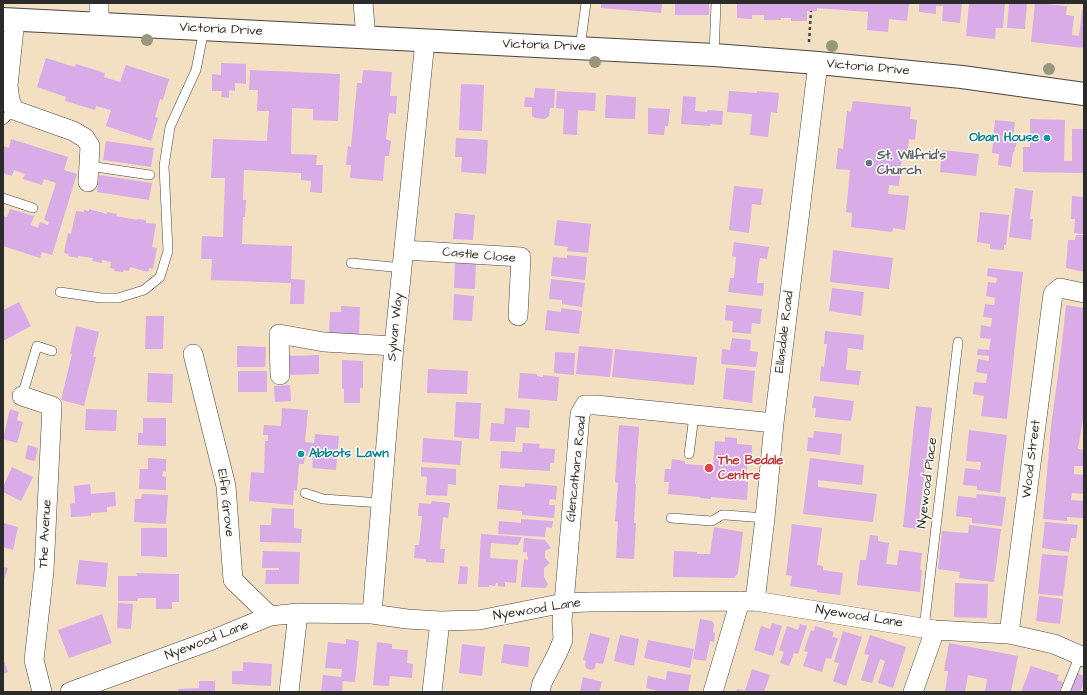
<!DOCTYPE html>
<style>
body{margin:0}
#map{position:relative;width:1087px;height:695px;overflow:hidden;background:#f3dfc2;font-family:"Architects Daughter",sans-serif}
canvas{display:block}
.frame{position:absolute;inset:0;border:4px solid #2b2b2b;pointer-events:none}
</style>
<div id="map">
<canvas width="1087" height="695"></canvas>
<div class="frame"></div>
</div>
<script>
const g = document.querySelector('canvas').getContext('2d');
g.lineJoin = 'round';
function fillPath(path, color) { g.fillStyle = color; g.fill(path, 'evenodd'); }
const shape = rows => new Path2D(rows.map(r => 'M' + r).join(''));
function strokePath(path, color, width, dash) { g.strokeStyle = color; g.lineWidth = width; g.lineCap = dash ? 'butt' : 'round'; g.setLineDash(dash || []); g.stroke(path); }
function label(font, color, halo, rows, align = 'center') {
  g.font = font + ' "Architects Daughter",sans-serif'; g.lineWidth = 3; g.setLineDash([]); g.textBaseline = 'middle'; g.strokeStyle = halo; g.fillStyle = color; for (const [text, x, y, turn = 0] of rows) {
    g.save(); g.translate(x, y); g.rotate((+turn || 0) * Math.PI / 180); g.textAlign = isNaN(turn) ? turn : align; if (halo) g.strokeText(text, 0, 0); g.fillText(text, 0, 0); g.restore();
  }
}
const building = shape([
 [601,3,662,3,661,13,601,8],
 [675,3,709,3,709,15,675,15],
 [737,3,864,3,864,4,868,4,868,3,909,3,907,21,889,19,888,32,867,30,868,12,817,8,817,11,807,11,807,21,791,21,791,18,781,18,781,20,764,20,764,15,752,15,752,19,737,18],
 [919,3,962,3,960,23,942,21,943,6,936,6,936,14,919,12],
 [969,3,1005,3,1003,28,996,28,995,39,966,36],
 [1009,3,1027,3,1025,29,1007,28],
 [1035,3,1067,6,1066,15,1074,16,1072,35,1079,36,1082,10,1084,10,1084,48,1031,42],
 [46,58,75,67,76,64,105,73,104,77,120,82,126,65,169,79,163,100,160,99,155,117,158,118,151,141,106,126,111,110,96,106,95,110,65,101,66,97,37,87],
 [221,63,246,64,246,84,235,83,235,91,229,90,229,98,221,97,222,91,212,91,212,74,221,75],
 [250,70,340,74,338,121,313,120,313,109,292,108,291,154,317,155,316,165,323,165,322,193,310,192,311,181,301,180,301,173,244,170,243,200,246,200,245,217,243,217,242,244,292,246,291,279,305,280,304,304,290,304,291,283,211,280,212,259,201,259,202,236,223,237,225,178,211,178,213,139,267,141,269,111,257,111,258,90,249,90],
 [363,70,392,72,390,96,397,96,396,114,389,113,386,139,391,141,389,156,385,156,383,181,350,178,351,165,346,165,348,146,351,147,357,83,362,83],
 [461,84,484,85,482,131,459,130],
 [535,88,555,89,554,108,550,108,549,116,545,119,535,118,532,116,532,107,524,107,525,97,534,98],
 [557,91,596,93,595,111,578,110,577,135,563,134,564,109,556,108],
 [729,91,757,93,757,91,779,93,777,113,771,112,768,137,750,135,752,114,727,112],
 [606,95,636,97,635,119,605,118],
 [683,96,696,97,695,111,707,112,708,110,723,111,722,125,710,124,710,126,681,124],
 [853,101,911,107,910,119,917,120,915,140,909,139,907,157,902,157,899,186,889,185,888,194,909,196,905,230,893,228,892,232,851,227,852,213,846,212,850,170,836,169,838,148,843,149,847,111,851,112],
 [648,108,670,109,668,126,665,126,664,135,648,134],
 [1030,119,1065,120,1064,161,1072,161,1072,129,1084,129,1084,173,1023,172,1023,147,1030,147],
 [995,120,1015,122,1013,136,1017,137,1016,147,1015,147,1014,152,1013,152,1011,167,998,165,999,154,992,153],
 [456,138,488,140,486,174,461,172,462,157,455,157],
 [11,139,68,157,64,170,77,174,52,255,42,252,40,258,3,246,3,216,7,217,10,209,34,216,31,225,38,228,40,222,48,225,49,222,44,220,56,183,44,179,42,185,23,179,25,174,14,170,12,176,3,173,3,146,9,148],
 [106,141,154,148,151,167,103,160],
 [942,150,979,154,976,176,940,172],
 [99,175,152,183,149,200,97,192],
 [734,186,763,189,761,205,752,204,749,233,729,230],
 [1015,188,1033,191,1030,219,1033,219,1031,240,1009,237],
 [1072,196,1084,197,1084,234,1074,233,1075,219,1071,219],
 [89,209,107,214,107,212,117,214,116,216,137,220,137,219,146,220,146,223,156,224,152,247,157,248,153,269,149,268,148,272,130,267,129,271,124,270,123,272,114,271,115,269,110,268,111,262,102,260,102,263,92,261,93,258,78,256,78,258,68,256,69,254,64,253,68,233,71,234,76,211,84,212,84,210,89,211],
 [980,212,1009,215,1006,245,1004,245,1004,250,990,249,990,244,977,242],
 [455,213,475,215,473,240,453,239],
 [557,220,591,224,588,253,567,251,568,247,554,245],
 [1076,235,1084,235,1084,272,1066,268,1068,240,1075,240],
 [734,242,769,247,767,259,760,258,758,270,757,283,764,283,763,296,728,292,730,278,734,278,736,257,732,256],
 [833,250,893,258,889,289,830,282],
 [567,255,587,257,585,280,551,276,553,257,567,258],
 [455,258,476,259,475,289,454,288],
 [988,268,1023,272,1007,419,981,416,984,396,973,394,974,382,986,383,987,377,987,374,976,372,978,359,989,361,989,356,977,355,978,349,989,350,990,343,991,339,980,338,981,325,991,327,992,318,983,317,985,304,994,305,995,299,996,298,986,296,988,282,996,283,997,278,987,276],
 [551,279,585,283,582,307,562,304,562,300,549,299],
 [832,288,864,292,861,316,829,311],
 [454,294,474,296,472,321,453,320],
 [19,302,31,326,3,341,3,310],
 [726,305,762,309,760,324,752,323,751,334,732,332,733,321,725,320],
 [1066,305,1084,308,1084,413,1078,449,1084,450,1084,466,1074,466,1074,474,1084,475,1084,494,1072,493,1071,500,1084,501,1084,518,1067,517,1067,521,1043,519,1051,426,1060,360],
 [341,306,360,307,359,336,329,334,330,312,341,312],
 [561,308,582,311,579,334,545,330,547,310,561,312],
 [146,316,164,316,163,349,145,349],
 [76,326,99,332,93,357,96,357,84,406,61,400,72,354,70,354],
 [825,331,864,335,863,350,848,348,846,370,861,371,859,385,820,381,821,366,824,367,827,344,824,344],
 [732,338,751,340,750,351,758,352,756,367,721,364,722,349,730,350],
 [237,346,266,347,265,367,237,367],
 [579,346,613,349,610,377,576,374],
 [615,349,697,357,694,385,612,377],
 [555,352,575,353,574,375,554,373],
 [319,355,319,374,290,375,289,356],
 [342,360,363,361,363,388,360,388,360,403,344,403,344,389,342,388],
 [726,368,755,371,752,403,723,399],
 [428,369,468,371,467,394,427,393],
 [238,371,267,371,267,392,238,392],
 [148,373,173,374,172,403,147,402],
 [520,373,537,374,537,376,543,377,543,375,559,377,557,401,518,398],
 [290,385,291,401,275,402,274,386],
 [814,396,854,401,851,421,815,417,816,408,812,408],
 [456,402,481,403,479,439,454,437],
 [916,406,932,408,918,529,903,527],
 [282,408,308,410,305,442,314,443,315,434,339,436,336,470,312,468,313,457,305,456,304,464,299,464,297,491,294,490,293,505,249,501,251,472,264,473,265,441,268,441,268,435,263,435,264,425,281,426],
 [505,408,530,410,529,428,516,427,515,442,490,441,491,423,504,424],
 [10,409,19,412,17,420,23,422,17,443,3,439],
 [86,409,117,410,116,431,85,430],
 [143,418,166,418,166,446,138,445,138,433,143,433],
 [619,425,639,427,635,484,636,484,634,523,636,523,634,559,616,558,618,522,615,521,618,483,615,482],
 [969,430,1007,435,1000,493,977,490,977,486,963,485,965,468,980,470,981,462,966,461],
 [814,431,842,434,840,455,807,451,808,437,813,438],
 [725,437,737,438,737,444,752,445,751,461,748,460,745,482,748,482,747,500,711,497,711,499,700,498,700,497,668,494,669,482,664,482,665,469,671,469,672,459,685,461,685,464,713,466,715,441,725,442],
 [423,438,462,441,460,465,422,462],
 [523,443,540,444,539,448,555,449,554,463,550,463,550,471,500,468,501,451,522,452],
 [28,445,38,448,35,461,25,459],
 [148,458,166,459,166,472,163,471,162,476,166,477,166,490,139,489,140,469,148,469],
 [810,458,864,465,862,485,818,480,818,487,877,494,873,522,803,514],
 [12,467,33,477,21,501,3,492,3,487],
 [421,467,456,469,456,485,448,484,447,496,426,495,427,477,421,476],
 [525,483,557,486,556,500,550,499,549,502,549,505,555,505,554,518,522,515,522,511,497,509,499,485,525,487],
 [90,484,91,494,115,492,116,506,107,507,107,512,91,513,91,516,71,517,70,504,75,503,74,486],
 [142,494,168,495,166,524,134,522,135,499,141,499],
 [977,494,1006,497,1002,526,972,523,972,518,956,516,958,496,976,498],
 [432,501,450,503,448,518,443,517,440,549,445,549,444,563,426,562,426,559,414,558,415,545,419,545,422,516,418,516,419,503,431,504],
 [272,508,294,509,294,528,302,529,301,543,260,542,260,525,271,525],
 [521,519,553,521,552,528,546,527,545,537,498,534,499,521,521,523],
 [1045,522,1078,525,1076,538,1071,538,1069,552,1042,548],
 [3,523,18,527,13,550,3,547],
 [792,524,822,528,817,565,823,566,823,570,843,573,840,595,816,592,817,590,790,586,792,576,786,575],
 [969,525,1001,529,994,582,959,578,960,572,938,569,942,531,968,533],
 [714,527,743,532,738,573,734,578,673,577,674,551,697,552,697,554,710,554],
 [141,528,167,528,167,557,141,556],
 [481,534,522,537,518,545,491,543,490,558,518,560,516,583,505,582,505,587,498,586,498,583,496,583,495,586,489,585,489,587,478,587],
 [870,535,878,536,878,541,889,543,886,564,897,565,899,550,922,553,920,570,922,570,920,592,857,585,860,560,866,560],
 [524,538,545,540,551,548,545,551,545,558,550,563,544,568,544,577,548,584,545,588,521,587,524,559,528,560,528,557,527,556,527,552,523,552],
 [263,551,300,552,299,584,265,584,266,570,279,570,279,568,262,568],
 [1042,554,1068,556,1063,596,1038,594],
 [79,560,108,563,106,587,76,584],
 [460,566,468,567,467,584,458,584],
 [3,567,8,568,3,583],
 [136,573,179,574,179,602,172,602,172,609,156,609,156,598,138,598,137,601,118,601,118,576,138,576],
 [955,583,988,584,987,618,954,617],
 [1039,596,1063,599,1060,624,1036,621],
 [118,603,133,604,131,629,117,628],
 [102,614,112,643,69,658,58,630],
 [700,619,712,621,714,624,713,632,715,633,714,642,710,641,706,661,693,659],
 [772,623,782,626,773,656,754,650,761,626,770,629],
 [800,624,807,626,798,654,794,653,789,666,780,663,784,652,779,650,787,626,798,630],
 [815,626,834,632,832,637,838,638,831,659,826,658,822,672,803,666,808,652,804,651,811,630,814,631],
 [843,631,862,637,846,686,833,681,839,663,834,662],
 [590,633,610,638,603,664,596,663,595,668,592,670,587,669,585,666,586,661,583,660],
 [620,635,639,639,634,666,614,661],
 [870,635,906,647,893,688,878,683,885,661,880,659,872,683,861,680,869,655,864,654],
 [346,639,359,641,355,682,343,681,342,692,321,692,323,675,341,677,342,669,325,668,328,642,346,644],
 [648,640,694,649,690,668,644,658],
 [377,642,392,644,392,649,408,650,407,663,413,664,412,678,390,676,389,686,373,685],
 [949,643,1018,656,1011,692,985,692,987,679,968,675,965,692,945,692,948,671,944,671],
 [462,644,485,647,482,676,459,673],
 [504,644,530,647,528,667,501,663],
 [3,659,8,672,3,674],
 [243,662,272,664,271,686,232,684,232,671,243,671],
 [1031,666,1059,675,1057,680,1063,682,1059,692,1021,692],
 [752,669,770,675,764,692,736,692,737,689,745,691],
 [667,671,691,675,688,692,662,692,646,688,648,676,666,680],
 [1077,673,1084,676,1084,683,1080,692,1070,692],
 [583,677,602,682,599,692,580,692],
 [199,681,215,681,215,692,178,692,178,689,199,688]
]);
const path = shape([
 [809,42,811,11]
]);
const service = shape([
 [580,48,586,3],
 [714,55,716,3],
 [3,120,14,110],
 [89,166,150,175],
 [3,198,33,208],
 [351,263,403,268],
 [60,292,101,298,118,298,144,290,160,277,168,251,164,166,170,127,196,70,204,29],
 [22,396,37,346,52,351],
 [689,454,694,416],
 [305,493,323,499,382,503],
 [671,518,712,521,722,515,726,515,765,518],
 [924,628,958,342],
 [1065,692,1080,655]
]);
const minor = shape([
 [363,3,366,37],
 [15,19,8,86,10,100,14,110,73,131,85,138,90,146,88,182],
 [99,23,99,3],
 [404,250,521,257,518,316],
 [193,354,226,486,233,580,270,616],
 [280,375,279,334,324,342,394,346],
 [22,396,52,406,44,571,34,660,42,692],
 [755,601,765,518,774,423,818,63],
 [372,614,394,346,425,41],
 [1009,634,1053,294,1060,288,1084,293],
 [70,692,212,640,270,616,298,613,372,614,407,619,440,621,479,620,564,603,590,602,755,601,935,630,1009,634,1054,644,1084,657],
 [289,692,298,613],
 [432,692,440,621],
 [540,692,542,683,557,654,563,640,562,619,564,603,580,414,585,405,596,405,774,423],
 [713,692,740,601],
 [913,692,935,630]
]);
const tertiary = shape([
 [3,19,714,55,818,63,962,77,1084,94]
]);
const trees = [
 [147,40],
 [832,46],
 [595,62],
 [1049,69]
];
const markers = [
 [1047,138,4,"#0f9aa8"],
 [869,163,4,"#6b7280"],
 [301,454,4,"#0f9aa8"],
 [709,468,5,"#e0444e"]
];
const streetNames = [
 ["Victoria Drive",221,30,3],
 ["Victoria Drive",544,46,2],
 ["Victoria Drive",868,68,5],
 ["Castle Close",479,256,5],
 ["Sylvan Way",396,327,-84],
 ["Ellasdale Road",785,332,-83],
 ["Wood Street",1032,459,-83],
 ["Glencathara Road",577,469,-84],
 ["Nyewood Place",928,483,-83],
 ["Elfin Grove",225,503,83],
 ["The Avenue",46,534,-87],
 ["Nyewood Lane",537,610,-9],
 ["Nyewood Lane",859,617,9],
 ["Nyewood Lane",207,641,-21]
];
const cultureNames = [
 ["Oban House",1039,138],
 ["Abbots Lawn",309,454,"left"]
];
const worshipNames = [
 ["St. Wilfrid's",877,156],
 ["Church",877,171]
];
const healthNames = [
 ["The Bedale",718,461],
 ["Centre",718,476]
];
fillPath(building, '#d9ace8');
strokePath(service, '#494642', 10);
strokePath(minor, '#494642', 20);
strokePath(tertiary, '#494642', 24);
strokePath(path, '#494642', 2.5, [3, 3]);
strokePath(service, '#fff', 9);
strokePath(minor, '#fff', 19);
strokePath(tertiary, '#fff', 22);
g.fillStyle = '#97977d';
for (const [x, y] of trees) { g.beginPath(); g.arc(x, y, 6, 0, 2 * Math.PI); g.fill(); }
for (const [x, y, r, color] of markers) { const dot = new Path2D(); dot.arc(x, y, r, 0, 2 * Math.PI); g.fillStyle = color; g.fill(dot); strokePath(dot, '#fdfcf7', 1.5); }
label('13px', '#2b2b2b', '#fdfcf7', streetNames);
label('bold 13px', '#0d838f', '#fdfcf7', cultureNames, 'right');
label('bold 13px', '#5b616d', '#fdfcf7', worshipNames, 'left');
label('bold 13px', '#be3a42', '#fdfcf7', healthNames, 'left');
</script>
